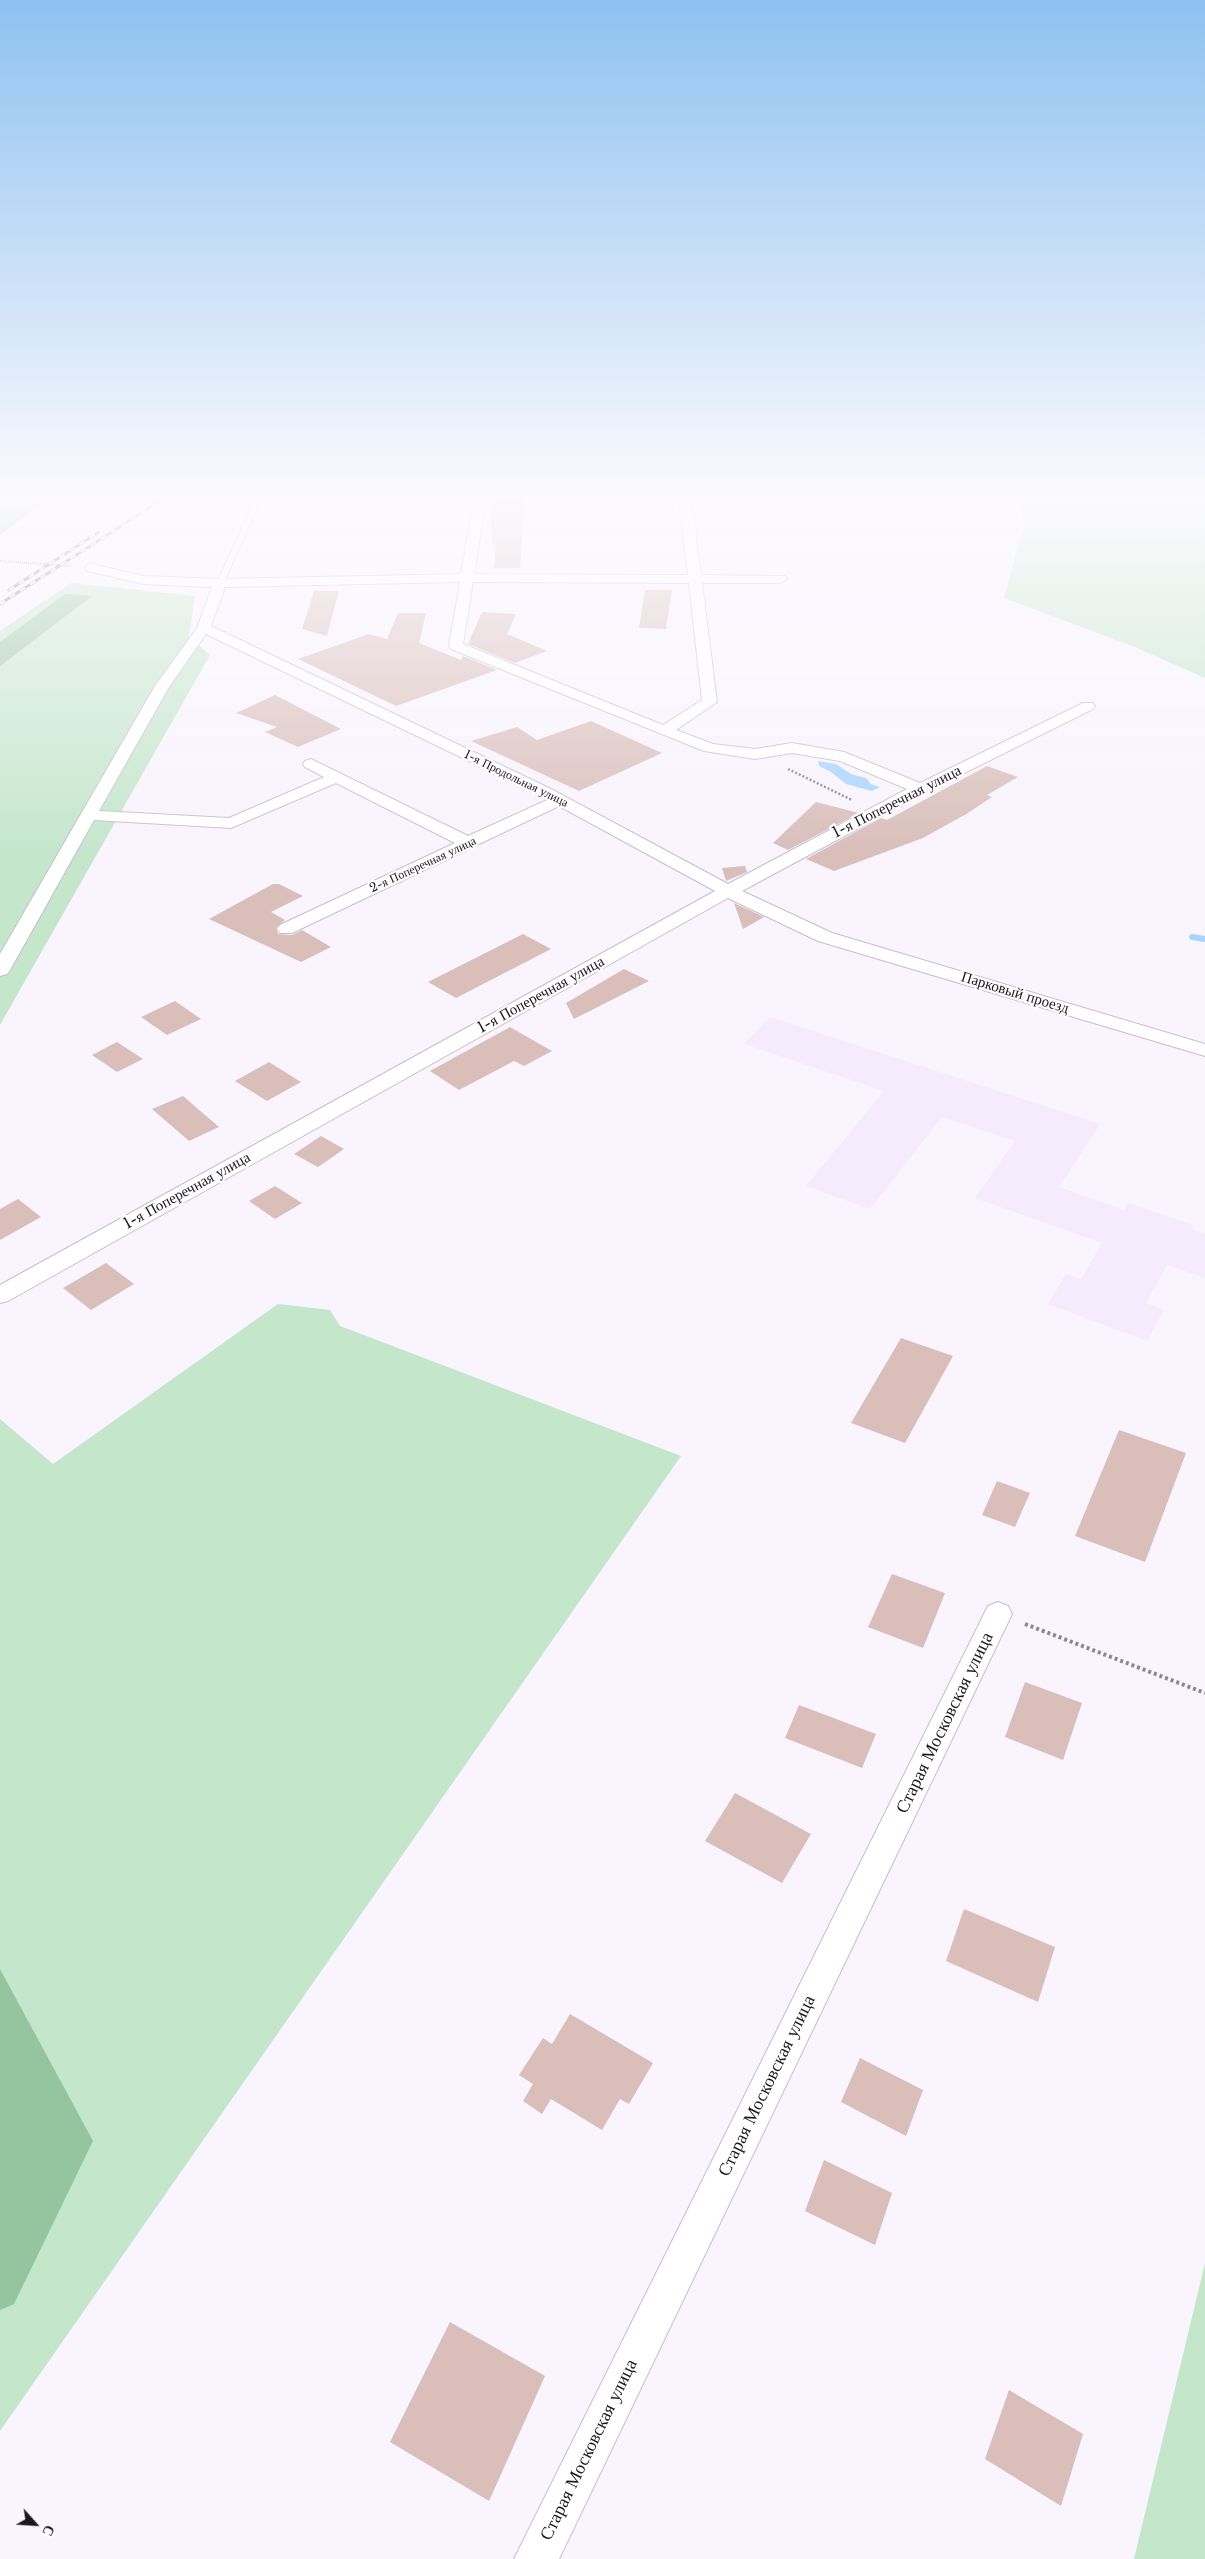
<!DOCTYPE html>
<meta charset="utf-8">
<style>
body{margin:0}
#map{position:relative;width:1205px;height:2559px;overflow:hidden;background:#f9f4fd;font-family:"Libre Baskerville",serif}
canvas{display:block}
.north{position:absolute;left:10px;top:2499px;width:50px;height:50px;-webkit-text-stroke:4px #fff;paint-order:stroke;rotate:116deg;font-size:14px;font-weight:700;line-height:20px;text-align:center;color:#1b171e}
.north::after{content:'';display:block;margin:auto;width:18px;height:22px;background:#1b171e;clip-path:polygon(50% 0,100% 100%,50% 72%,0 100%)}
</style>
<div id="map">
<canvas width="1205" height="2559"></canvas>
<div class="north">С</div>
</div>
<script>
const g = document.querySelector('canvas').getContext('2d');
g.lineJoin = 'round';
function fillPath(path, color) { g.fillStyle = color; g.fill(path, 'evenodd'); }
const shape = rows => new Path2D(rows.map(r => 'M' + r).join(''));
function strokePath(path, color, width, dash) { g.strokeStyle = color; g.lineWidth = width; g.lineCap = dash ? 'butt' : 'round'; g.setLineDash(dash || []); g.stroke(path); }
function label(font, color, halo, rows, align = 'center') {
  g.font = font + ' "Libre Baskerville",serif'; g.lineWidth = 4.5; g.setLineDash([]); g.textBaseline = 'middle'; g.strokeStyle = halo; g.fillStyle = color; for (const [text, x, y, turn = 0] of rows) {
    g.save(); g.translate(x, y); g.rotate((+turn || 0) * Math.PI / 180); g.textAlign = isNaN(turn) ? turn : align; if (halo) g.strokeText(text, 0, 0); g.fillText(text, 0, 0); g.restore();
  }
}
const built = shape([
 [770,1017,1100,1124,1059,1187,1124,1210,1128,1203,1193,1225,1193,1230,1205,1234,1205,1278,1167,1265,1146,1303,1164,1310,1147,1341,1048,1304,1066,1274,1081,1279,1102,1243,975,1198,1015,1141,942,1117,870,1209,806,1186,884,1091,744,1044]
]);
const green = shape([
 [1018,499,1205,499,1205,678,1130,645,1004,598,1024,524],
 [71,583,195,596,189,637,210,655,0,1025,0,631],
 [278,1304,330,1310,340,1326,681,1456,0,2431,0,1419,53,1464],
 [1205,2263,1205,2559,1134,2559]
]);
const forest = shape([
 [0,499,49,499,0,535],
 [65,594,92,596,0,666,0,642],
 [0,1969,93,2141,14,2304,0,2310]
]);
const water = shape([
 [818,761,836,764,851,774,866,778,871,784,880,787,872,791,846,784,831,772,819,766]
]);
const stream = shape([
 [1192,937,1205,939]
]);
const building = shape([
 [490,499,525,499,520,568,494,568,496,544,493,544],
 [645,590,672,590,666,629,639,628],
 [314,591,339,591,327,636,302,629],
 [482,612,516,614,507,634,547,651,515,663,468,644],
 [398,613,426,613,419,643,461,660,463,656,497,670,396,706,298,659,369,634,387,639],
 [275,695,341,729,298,747,265,732,277,727,236,713],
 [591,721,662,753,579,791,471,741,517,727,537,740],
 [987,766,1018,777,987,795,992,797,968,813,923,838,834,871,806,859,881,818,887,820],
 [816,802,859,813,788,850,773,843],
 [745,866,747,872,726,881,722,868],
 [273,884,279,884,303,896,271,912,285,920,276,928,278,934,292,935,302,930,331,947,301,962,209,919],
 [734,903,764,917,743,929],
 [523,934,551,949,456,998,428,982],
 [624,969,649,981,574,1019,566,1003],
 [175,1001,201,1019,167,1035,141,1017],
 [510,1027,552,1051,524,1066,514,1061,459,1090,430,1071],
 [117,1042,143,1059,117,1072,92,1055],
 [269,1062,301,1082,267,1101,235,1081],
 [183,1096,198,1109,219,1127,189,1141,152,1109],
 [321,1136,344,1149,318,1167,294,1154],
 [275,1186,302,1203,275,1219,249,1201],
 [18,1199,41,1217,0,1240,0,1209],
 [106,1263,134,1284,91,1310,63,1288],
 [901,1338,953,1356,905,1443,851,1423],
 [1119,1430,1186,1453,1145,1562,1075,1536],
 [997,1481,1030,1493,1015,1527,982,1515],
 [892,1574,945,1593,923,1648,868,1627],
 [1025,1682,1082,1703,1063,1760,1005,1737],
 [799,1705,876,1734,862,1768,785,1738],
 [735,1793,811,1834,782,1883,705,1841],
 [964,1909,1055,1947,1038,2002,946,1961],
 [570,2014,653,2063,629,2104,620,2099,602,2130,551,2099,542,2114,523,2101,533,2084,519,2075,543,2038,552,2044],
 [860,2058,923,2090,906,2136,841,2102],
 [824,2160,892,2193,875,2245,805,2211],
 [450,2322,545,2376,489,2501,390,2442],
 [1009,2390,1083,2434,1061,2506,985,2459]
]);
const pathFar2 = shape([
 [0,561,72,566]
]);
const pathFar1 = shape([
 [788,769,852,800]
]);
const path = shape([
 [1025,1624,1205,1693]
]);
const lane = shape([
 [220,583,253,511,256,499]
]);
const street = shape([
 [474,499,486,499,474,574,688,575,679,499,691,499,701,575,785,576,787,579,780,583,702,583,717,702,676,730,713,744,755,749,792,743,844,752,920,783,1083,703,1093,703,1095,706,1093,709,926,792,742,891,832,933,1205,1044,1205,1056,818,941,728,898,8,1301,0,1303,0,1285,715,891,559,806,292,933,280,933,277,929,280,925,455,843,336,783,231,828,94,820,10,970,7,974,0,976,0,954,155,686,197,628,212,587,144,584,87,571,86,568,87,565,92,564,144,576,220,579,461,574,474,499],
 [460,582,449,646,451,649,704,751,755,759,792,753,840,761,907,789,728,884,551,789,211,626,225,587,460,582],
 [473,582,689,583,702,700,663,725,463,644,473,582],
 [206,634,539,795,547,800,468,836,311,759,305,761,303,764,305,767,324,777,229,818,99,811,169,687,206,634],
 [998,1602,1008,1606,1012,1614,559,2559,514,2559,984,1614,988,1606,998,1602]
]);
const rail = shape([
 [9,590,99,532],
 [0,604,163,499]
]);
const farStreetnames = [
 ["1-я Продольная улица",516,779,26],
 ["2-я Поперечная улица",423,865,-25]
];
const streetNames = [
 ["1-я Поперечная улица",897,802,-27],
 ["Парковый проезд",1015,993,17],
 ["1-я Поперечная улица",541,995,-29],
 ["1-я Поперечная улица",187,1191,-29]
];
const nearStreetnames = [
 ["Старая Московская улица",945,1723,-64],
 ["Старая Московская улица",767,2086,-64],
 ["Старая Московская улица",589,2450,-64]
];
fillPath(built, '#f5ebfd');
fillPath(green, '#c4e6cb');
fillPath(forest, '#94c59f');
fillPath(water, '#a7d4fc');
strokePath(stream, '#a7d4fc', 6);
fillPath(building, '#d9beba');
strokePath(lane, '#c8bcd1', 8);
strokePath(street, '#c8bcd1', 2);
strokePath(pathFar2, '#8c878f', 2, [1, 1]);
strokePath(pathFar1, '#8c878f', 2.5, [2, 2]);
strokePath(path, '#8c878f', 4, [3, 3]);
strokePath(lane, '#fff', 6);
fillPath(street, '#fff');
strokePath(rail, '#7b777f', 3);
strokePath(rail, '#fff', 2, [6]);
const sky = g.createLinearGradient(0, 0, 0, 857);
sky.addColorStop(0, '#8ec1f0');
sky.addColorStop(0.58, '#fcfafe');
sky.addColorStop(1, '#fcfafe00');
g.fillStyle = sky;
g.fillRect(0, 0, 1205, 857);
label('12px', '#1b171e', '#fff', farStreetnames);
label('15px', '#1b171e', '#fff', streetNames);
label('18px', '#1b171e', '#fff', nearStreetnames);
</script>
